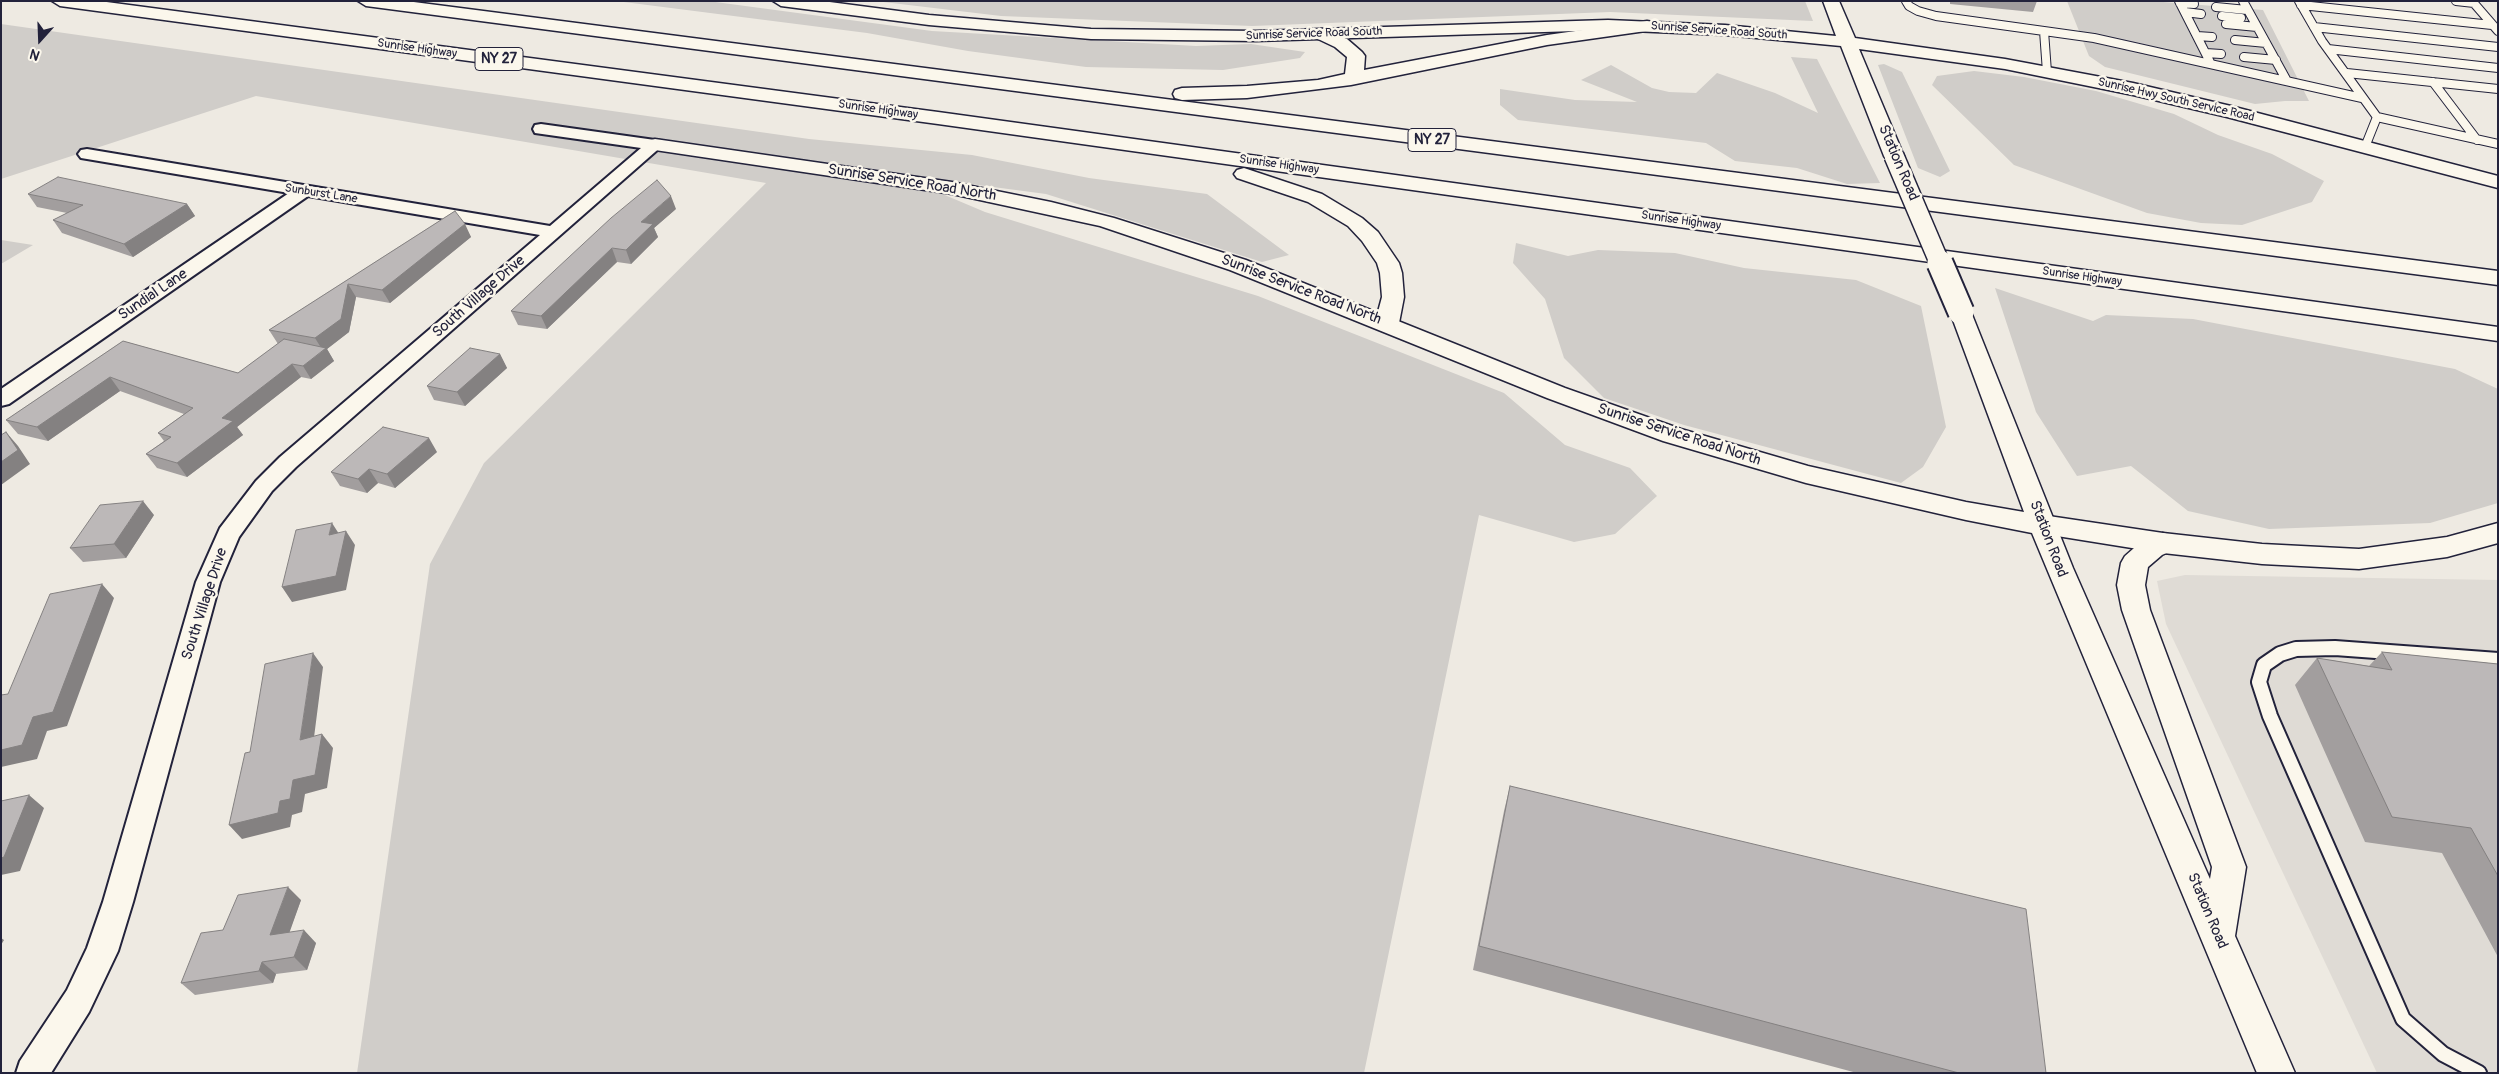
<!DOCTYPE html>
<style>
body{margin:0}
#map{position:relative;width:2499px;height:1074px;overflow:hidden;background:#eeeae2;font-family:Pangolin,sans-serif}
canvas{display:block}
.frame{position:absolute;inset:0;border:2px solid #22223b;pointer-events:none}
.north{position:absolute;left:15px;top:15px;width:50px;height:50px;-webkit-text-stroke:4px #fbf7ec;paint-order:stroke;rotate:200deg;font-size:14px;font-weight:700;line-height:20px;text-align:center;color:#22223b}
.north::after{content:'';display:block;margin:auto;width:18px;height:22px;background:#22223b;clip-path:polygon(50% 0,100% 100%,50% 72%,0 100%)}
</style>
<div id="map">
<canvas width="2499" height="1074"></canvas>
<div class="frame"></div>
<div class="north">N</div>
</div>
<script>
const g = document.querySelector('canvas').getContext('2d');
g.lineJoin = 'round';
function fillPath(path, color) { g.fillStyle = color; g.fill(path, 'evenodd'); }
const shape = rows => new Path2D(rows.map(r => 'M' + r).join(''));
function strokePath(path, color, width, dash) { g.strokeStyle = color; g.lineWidth = width; g.lineCap = dash ? 'butt' : 'round'; g.setLineDash(dash || []); g.stroke(path); }
function label(font, color, halo, rows, align = 'center') {
  g.font = font + ' Pangolin,sans-serif'; g.lineWidth = 5; g.setLineDash([]); g.textBaseline = 'middle'; g.strokeStyle = halo; g.fillStyle = color; for (const [text, x, y, turn = 0] of rows) {
    g.save(); g.translate(x, y); g.rotate((+turn || 0) * Math.PI / 180); g.textAlign = isNaN(turn) ? turn : align; if (halo) g.strokeText(text, 0, 0); g.fillText(text, 0, 0); g.restore();
  }
}
const built = shape([
 [2185,575,2498,580,2498,1073,2377,1073,2166,624,2157,581]
]);
const green = shape([
 [616,1,708,1,932,31,1196,46,1251,44,1305,52,1300,58,1223,70,1086,67,968,51,867,33],
 [875,1,1805,1,1813,21,1610,12,1252,26,1001,16],
 [2067,1,2151,1,2263,10,2309,101,2285,101,2255,104,2105,67,2089,56],
 [1,24,809,139,972,155,1089,178,1207,194,1289,255,1262,262,1046,194,895,174,985,212,1258,296,1504,393,1565,445,1630,468,1657,496,1615,534,1574,542,1479,515,1364,1073,357,1073,430,564,484,463,766,183,256,96,1,179],
 [1791,57,1817,59,1880,183,1847,184,1797,168,1735,161,1706,143,1518,120,1500,105,1500,89,1575,100,1637,102,1581,80,1611,65,1652,88,1669,92,1696,93,1717,73,1775,93,1818,113],
 [1884,64,1902,72,1950,171,1940,177,1918,168,1878,65],
 [1974,71,2024,77,2096,91,2174,114,2218,135,2272,154,2324,181,2312,202,2242,225,2201,223,2147,213,2014,165,1932,85,1937,76],
 [1,240,33,245,1,264],
 [1516,243,1568,256,1598,250,1675,253,1744,268,1856,280,1921,306,1946,427,1923,467,1901,483,1684,425,1604,398,1564,358,1545,299,1513,263],
 [1995,288,2093,321,2106,315,2193,319,2455,369,2498,389,2498,503,2430,523,2269,529,2188,511,2131,466,2077,476,2036,412]
]);
const laneFar1 = shape([
 [1906,1,1909,6,1918,11,1936,16,2044,31,2047,72],
 [2179,1,2211,64],
 [2243,1,2287,81],
 [2299,1,2322,41,2377,117,2365,147],
 [2456,1,2474,3],
 [2472,1,2498,31],
 [2180,3,2194,4],
 [2301,5,2492,25],
 [2216,7,2247,10],
 [2185,12,2201,14],
 [2222,16,2241,18],
 [2226,24,2257,27],
 [2314,27,2498,47],
 [2044,31,2094,38,2362,98],
 [2197,36,2212,37],
 [2235,40,2266,43],
 [2328,49,2498,68],
 [2206,53,2221,54],
 [2244,57,2276,60],
 [2347,73,2498,89],
 [2433,82,2477,140],
 [2377,117,2498,144]
]);
const lane = shape([
 [2479,1073,2443,1054,2403,1019,2270,716,2259,682,2264,665,2280,654,2296,649,2335,648,2498,660]
]);
const street = shape([
 [541,124,655,140,661,141,663,145,296,467,272,491,239,537,220,582,133,902,118,951,89,1012,51,1073,16,1073,20,1061,67,990,87,948,103,902,196,582,220,528,256,481,280,457,540,235,308,196,9,404,1,406,1,389,289,193,87,159,81,158,78,154,81,150,87,149,550,226,641,148,535,133,533,129,535,125,541,124]
]);
const secondary = shape([
 [773,1,822,1,929,15,1091,29,1256,31,1608,20,1725,25,1836,36,1823,1,1839,1,1855,38,2005,59,2133,83,2231,106,2498,176,2498,188,2227,117,2133,95,2005,69,1859,49,1904,156,1901,160,1894,162,1887,160,1884,156,1841,46,1725,35,1608,30,1256,41,1091,39,929,25,781,6,773,1],
 [655,139,952,182,1051,202,1114,218,1246,260,1565,388,1681,429,1808,466,1966,502,2024,512,1950,312,1953,307,1961,305,1969,307,2073,568,2210,879,2212,867,2122,610,2117,585,2121,563,2125,556,2142,541,2163,533,2173,536,2177,543,2173,550,2162,555,2148,567,2145,585,2150,610,2246,867,2235,936,2295,1073,2257,1073,2032,533,1966,520,1806,483,1663,441,1547,398,1230,270,1100,226,952,194,648,149,645,145,648,141,655,139]
]);
const highway = shape([
 [52,1,99,1,938,112,2498,327,2498,341,938,124,60,6,52,1],
 [358,1,406,1,2498,271,2498,285,366,6,358,1],
 [1647,21,1653,22,1656,26,1653,30,1547,45,1351,85,1247,98,1182,100,1175,98,1173,94,1175,90,1182,88,1247,86,1318,80,1345,74,1347,57,1335,47,1316,38,1313,34,1316,30,1322,29,1347,39,1362,52,1365,56,1364,70,1547,35,1647,21],
 [1244,168,1322,194,1362,218,1378,232,1399,263,1402,273,1404,297,1399,323,1395,328,1387,330,1379,328,1375,323,1382,297,1380,273,1377,263,1362,241,1348,226,1308,202,1237,178,1234,174,1237,170,1244,168],
 [2042,515,2163,533,2262,544,2359,549,2447,537,2498,523,2498,543,2447,557,2359,569,2262,564,2163,553,2032,532,2028,525,2032,518,2042,515]
]);
const secondaryBridgeFar1 = shape([
 [1894,156,1940,264]
]);
const secondaryBridge = shape([
 [1940,263,1961,312]
]);
const wall = shape([
 [1950,1,2037,1,2033,12,1950,4],
 [28,194,187,204,195,216,133,257,62,233,53,220,67,213,37,207],
 [676,209,654,228,658,237,631,264,617,262,547,329,518,325,511,311],
 [455,211,471,237,390,303,356,297,349,332,327,349,334,361,311,379,301,377,237,427,243,435,187,477,157,468,146,454,164,441,158,433,184,414,120,391,48,441,18,434,6,420,123,341,238,373,278,344,269,330],
 [500,354,507,368,465,406,434,400,427,386],
 [437,452,395,488,378,483,367,493,340,486,331,472],
 [154,515,126,558,83,562,70,548],
 [2382,652,2498,664,2498,957,2442,853,2365,842,2295,685,2317,658,2369,666],
 [1510,786,2046,1073,1857,1073,1473,970,1504,811],
 [301,900,289,932,316,943,307,970,276,974,273,983,195,995,181,983,223,930]
]);
const shadedWall = shape([
 [671,196,676,209,654,228,658,237,631,264,626,250,641,222],
 [187,204,195,216,133,257,124,244],
 [465,224,471,237,390,303,382,290],
 [612,248,617,262,547,329,541,316],
 [348,284,356,297,349,332,327,349,334,361,311,379,303,366,323,351,315,338],
 [500,354,507,368,465,406,457,392],
 [292,364,301,377,237,427,243,435,187,477,177,463,222,418],
 [110,377,120,391,48,441,37,427],
 [6,432,18,446,30,464,1,485,1,462],
 [429,438,437,452,395,488,387,474],
 [369,469,378,483,367,493,358,479],
 [143,501,154,515,126,558,114,544],
 [332,523,341,537,329,535],
 [346,531,355,545,346,590,292,602,282,587],
 [102,584,114,598,67,726,47,731,37,759,1,767,1,750],
 [313,653,323,667,312,753,300,740],
 [322,734,333,748,327,788,305,794,302,812,292,815,290,827,242,839,229,825,280,801],
 [29,795,44,808,20,871,1,875,1,858],
 [288,887,301,900,284,948,270,935],
 [304,930,316,943,307,970,294,957],
 [1,938,4,940,1,945],
 [262,962,276,974,273,983,259,971]
]);
const building = shape([
 [58,177,187,204,124,244,53,220,83,205,28,194,58,177],
 [657,180,671,196,641,222,653,224,626,250,612,248,541,316,511,311,611,218,657,180],
 [455,211,465,224,382,290,348,284,341,319,315,338,269,330,455,211],
 [284,339,326,348,303,366,292,364,222,418,233,421,177,463,146,454,171,437,158,433,193,408,110,377,37,427,6,420,123,341,238,373,284,339],
 [470,348,500,354,457,392,427,386,470,348],
 [383,427,429,438,387,474,369,469,358,479,331,472,383,427],
 [6,432,18,450,1,462,1,435,6,432],
 [143,501,114,544,70,548,100,505,143,501],
 [332,523,329,535,346,531,336,576,282,587,296,530,332,523],
 [102,584,53,712,33,717,22,745,1,750,1,695,8,694,50,594,102,584],
 [2382,652,2498,664,2498,876,2471,828,2392,817,2317,658,2392,670,2382,652],
 [313,653,300,740,322,734,315,775,293,780,290,799,280,801,278,813,229,825,245,753,250,752,265,664,313,653],
 [1510,786,2026,909,2046,1073,1959,1073,1479,946,1510,786],
 [29,795,4,857,1,858,1,801,29,795],
 [288,887,270,935,304,930,294,957,262,962,259,971,181,983,201,933,223,930,238,895,288,887]
]);
const farStreetnames = [
 ["Sunrise Service Road South",1719,31,4],
 ["Sunrise Service Road South",1314,34,-2],
 ["Sunrise Highway",417,49,8],
 ["Sunrise Hwy South Service Road",2176,100,13],
 ["Sunrise Highway",878,110,8],
 ["Sunrise Highway",1279,165,8],
 ["Sunburst Lane",321,194,9],
 ["Sunrise Highway",1681,221,8],
 ["Sunrise Highway",2082,277,8]
];
const shields = [
 [499,59,48],
 [1432,140,48]
];
const shieldNames = [
 ["NY 27",499,59],
 ["NY 27",1432,140]
];
const streetNames = [
 ["Station Road",1898,163,67],
 ["Sunrise Service Road North",912,183,9],
 ["Sunrise Service Road North",1301,290,21],
 ["Sundial Lane",153,295,-34],
 ["South Village Drive",479,297,-41],
 ["Sunrise Service Road North",1679,435,18],
 ["Station Road",2048,539,69],
 ["South Village Drive",205,604,-72],
 ["Station Road",2207,911,67]
];
fillPath(built, '#dfdbd5');
fillPath(green, '#d0cdc9');
strokePath(laneFar1, '#22223b', 10);
strokePath(lane, '#22223b', 18);
strokePath(street, '#22223b', 4);
strokePath(secondary, '#22223b', 3);
strokePath(highway, '#22223b', 3);
strokePath(laneFar1, '#fbf7ec', 8);
strokePath(lane, '#fbf7ec', 14);
fillPath(street, '#fbf7ec');
fillPath(secondary, '#fbf7ec');
fillPath(highway, '#fbf7ec');
strokePath(secondaryBridgeFar1, '#22223b', 22, []);
strokePath(secondaryBridge, '#22223b', 29, []);
strokePath(secondaryBridgeFar1, '#fbf7ec', 19);
strokePath(secondaryBridge, '#fbf7ec', 25);
fillPath(wall, '#a29e9e');
fillPath(shadedWall, '#848181');
fillPath(building, '#bcb8b8');
strokePath(building, '#848181', 1);
label('12px', '#22223b', '#fbf7ec', farStreetnames);
for (const [x, y, w] of shields) { const box = new Path2D(); box.roundRect(x - w / 2, y - 11.5, w, 23, 4); g.fillStyle = '#fbf7ec'; g.fill(box); strokePath(box, '#22223b', 1); }
label('bold 14px', '#22223b', null, shieldNames);
label('15px', '#22223b', '#fbf7ec', streetNames);
</script>
